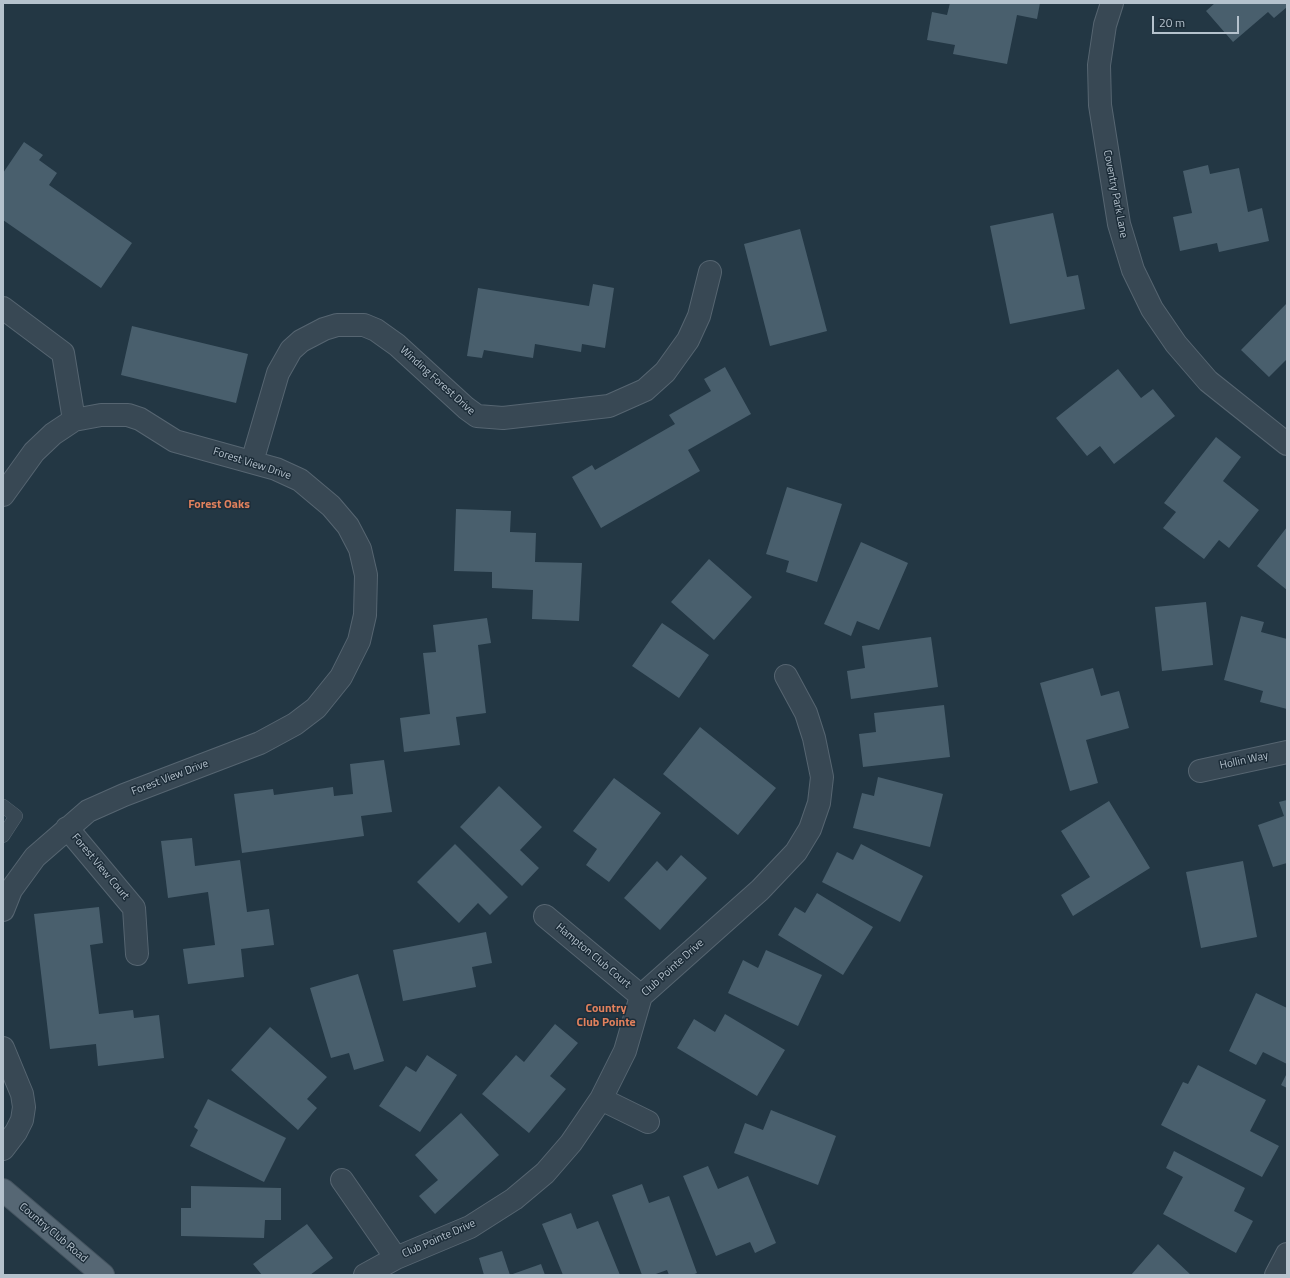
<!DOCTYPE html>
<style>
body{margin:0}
#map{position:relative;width:1290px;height:1278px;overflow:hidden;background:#233744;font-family:"Titillium Web",sans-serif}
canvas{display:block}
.frame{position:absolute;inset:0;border:4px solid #b5c2cd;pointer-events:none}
.scale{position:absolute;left:1152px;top:16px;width:87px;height:18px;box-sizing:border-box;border:2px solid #b5c2cd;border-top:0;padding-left:5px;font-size:12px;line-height:14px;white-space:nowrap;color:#b5c2cd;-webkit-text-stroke:3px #1d2d39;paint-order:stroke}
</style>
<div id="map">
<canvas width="1290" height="1278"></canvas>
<div class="frame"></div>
<div class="scale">20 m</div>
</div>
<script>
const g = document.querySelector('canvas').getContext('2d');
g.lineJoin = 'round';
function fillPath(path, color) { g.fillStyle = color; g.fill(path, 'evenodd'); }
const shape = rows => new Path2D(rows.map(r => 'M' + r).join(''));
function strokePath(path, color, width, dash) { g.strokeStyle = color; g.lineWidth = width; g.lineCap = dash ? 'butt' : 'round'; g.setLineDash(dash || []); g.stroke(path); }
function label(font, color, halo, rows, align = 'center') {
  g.font = font + ' "Titillium Web",sans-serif'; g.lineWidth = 3; g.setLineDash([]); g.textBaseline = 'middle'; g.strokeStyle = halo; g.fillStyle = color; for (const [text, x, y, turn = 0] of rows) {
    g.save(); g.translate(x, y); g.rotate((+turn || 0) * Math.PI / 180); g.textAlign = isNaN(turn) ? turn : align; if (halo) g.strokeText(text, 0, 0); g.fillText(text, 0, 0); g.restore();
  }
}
const building = shape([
 [950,3,1040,3,1037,19,1017,15,1007,64,953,54,955,45,927,40,932,12,947,15],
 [1215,3,1287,3,1287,7,1274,18,1268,12,1233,42,1206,11],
 [24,142,43,155,39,160,57,173,49,185,132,243,101,288,3,220,3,173],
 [1208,165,1210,174,1239,168,1248,212,1262,208,1269,241,1219,252,1217,243,1180,251,1173,217,1192,213,1183,171],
 [1053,213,1067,277,1078,275,1085,309,1010,324,990,226],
 [800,229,827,331,770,346,744,244],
 [593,284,614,288,605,348,582,344,581,352,535,344,533,358,484,350,482,358,467,356,478,288,589,306],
 [1287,303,1287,359,1269,377,1241,350],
 [132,326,248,354,236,403,121,375],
 [725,367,751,414,688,450,700,471,601,528,572,477,592,465,595,470,675,424,669,415,711,391,704,379],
 [1118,369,1141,398,1153,389,1175,416,1114,464,1100,446,1087,456,1056,418],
 [1216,437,1241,457,1223,481,1259,510,1229,548,1219,540,1204,559,1163,528,1176,512,1164,503],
 [787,487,842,504,817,582,786,572,789,561,766,554],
 [456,509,511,511,510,532,536,533,535,562,582,563,579,621,532,619,533,590,492,588,492,572,454,571],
 [1287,527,1287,590,1257,566],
 [861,542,908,563,879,630,857,621,851,636,824,624],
 [709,559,752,597,714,640,671,602],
 [1206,602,1213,665,1162,671,1155,607],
 [1241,616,1264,622,1261,632,1287,639,1287,709,1260,702,1263,691,1224,680],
 [487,618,491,643,478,645,486,713,456,717,460,745,404,752,400,718,430,714,423,653,436,652,433,625],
 [662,623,709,655,679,698,632,666],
 [931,637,938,687,851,699,847,671,865,668,862,646],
 [1093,668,1101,696,1119,691,1129,728,1086,740,1098,783,1070,791,1040,683],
 [944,705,950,757,863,767,859,734,876,732,874,713],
 [700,727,776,788,738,835,663,774],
 [384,760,392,812,361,816,364,836,242,853,234,794,273,789,274,795,333,787,334,796,353,794,350,764],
 [878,777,943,794,930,847,853,828,862,793,874,796],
 [614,778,661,813,609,882,586,865,597,849,573,831],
 [499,786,542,827,520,850,539,868,522,886,460,827],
 [1287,800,1287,863,1273,867,1258,825,1284,816,1279,802],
 [1109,801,1150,868,1073,916,1061,895,1090,877,1061,831],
 [192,838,195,866,240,860,247,912,269,909,274,945,241,949,244,977,188,984,183,949,215,945,208,892,168,898,161,841],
 [455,844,508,897,490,915,478,903,459,923,417,882],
 [861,844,923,876,900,922,822,882,837,852,853,860],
 [681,855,707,878,660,930,624,898,657,861,667,871],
 [1243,861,1257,937,1201,948,1186,872],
 [817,893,873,927,843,975,778,935,795,907,805,913],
 [99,907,103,943,90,945,99,1014,133,1010,134,1018,159,1015,164,1058,98,1066,96,1044,50,1049,34,914],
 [486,932,492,963,472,967,476,987,403,1001,393,950],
 [766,950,822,975,798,1026,728,993,743,960,758,968],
 [358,974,384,1061,354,1070,349,1053,331,1058,310,988],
 [1256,993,1287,1008,1287,1064,1263,1052,1256,1065,1229,1051],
 [725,1014,785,1050,757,1096,677,1048,694,1019,715,1032],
 [555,1024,578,1043,550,1076,566,1089,529,1133,482,1094,516,1055,524,1062],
 [270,1027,327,1077,307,1099,317,1108,298,1130,231,1070],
 [427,1055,457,1075,420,1132,379,1106,406,1066,416,1072],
 [1198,1065,1266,1100,1250,1131,1279,1146,1262,1177,1161,1125,1183,1082,1188,1084],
 [1287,1073,1287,1088,1281,1085],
 [208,1099,286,1138,264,1182,190,1146,198,1130,194,1127],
 [771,1110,836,1136,818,1185,734,1153,745,1123,763,1130],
 [461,1113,499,1155,435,1214,419,1196,438,1180,415,1155],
 [1174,1151,1245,1188,1234,1211,1253,1221,1236,1253,1163,1214,1183,1177,1166,1168],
 [708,1166,718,1189,748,1176,776,1243,755,1253,750,1242,716,1256,683,1176],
 [642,1184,649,1203,669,1196,697,1273,692,1275,669,1275,667,1270,653,1275,642,1275,612,1195],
 [191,1186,281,1188,281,1220,265,1220,264,1238,181,1236,181,1208,191,1208],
 [571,1213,577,1229,598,1221,620,1275,563,1275,542,1224],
 [307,1224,333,1258,310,1275,262,1275,253,1264],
 [1158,1244,1191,1275,1131,1275],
 [502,1251,510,1275,541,1264,545,1275,484,1275,479,1258]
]);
const lane = shape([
 [3,806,16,816,3,836]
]);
const street = shape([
 [1112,3,1105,25,1099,65,1100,105,1119,224,1133,270,1152,309,1176,344,1208,381,1287,444],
 [3,308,63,353,74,420],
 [252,462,278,373,291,350,301,341,324,329,337,325,364,325,376,330,397,345,466,408,477,416,503,418,609,406,645,390,665,372,688,340,699,316,710,272],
 [3,495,34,452,53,434,74,420,101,415,128,415,140,419,175,441,276,469,300,480,331,506,348,526,360,549,366,575,365,615,359,641,341,677,316,708,295,724,260,743,124,795,88,811,35,857,11,890,3,910],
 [1200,771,1287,752],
 [67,828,134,908,137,954],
 [545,916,641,996],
 [3,1048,22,1094,24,1107,22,1120,16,1132,3,1149],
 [601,1099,648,1122],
 [342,1180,396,1258],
 [365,1275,396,1258,470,1227,514,1199,545,1173,571,1143,601,1099,625,1051,641,996,760,890,796,852,810,829,819,803,822,777,814,738,806,713,786,676],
 [1276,1275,1287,1254]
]);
const primary = shape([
 [3,1190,103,1275]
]);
const streetNames = [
 ["Coventry Park Lane",1115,194,79],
 ["Winding Forest Drive",437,381,42],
 ["Forest View Drive",252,464,18],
 ["Hollin Way",1244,761,-12],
 ["Forest View Drive",170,778,-21],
 ["Forest View Court",100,867,50],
 ["Hampton Club Court",593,956,40],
 ["Club Pointe Drive",673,968,-42],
 ["Country Club Road",53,1233,40],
 ["Club Pointe Drive",439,1239,-24]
];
const neighbourhoodNames = [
 ["Forest Oaks",219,505],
 ["Country",606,1009],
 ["Club Pointe",606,1023]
];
fillPath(building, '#495f6d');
strokePath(lane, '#566571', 14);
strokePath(street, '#566571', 24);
strokePath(primary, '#455460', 24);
strokePath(lane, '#384854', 13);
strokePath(street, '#384854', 22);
strokePath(primary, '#566774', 22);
label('11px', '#b5c2cd', '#1d2d39', streetNames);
label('bold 12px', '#e1815d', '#1d2d39', neighbourhoodNames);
</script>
